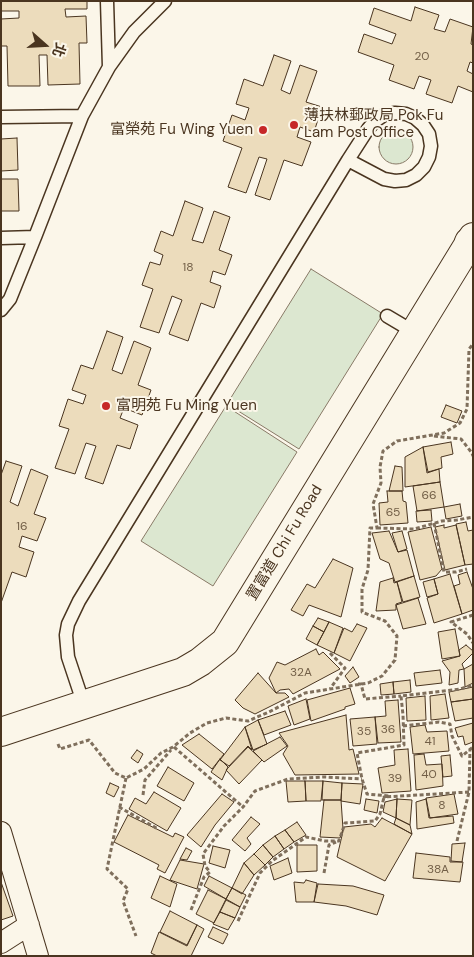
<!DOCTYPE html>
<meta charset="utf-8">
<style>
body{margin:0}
#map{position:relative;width:474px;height:957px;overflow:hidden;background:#fbf6e9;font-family:"DM Sans","Noto Sans TC",sans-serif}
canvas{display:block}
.frame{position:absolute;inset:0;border:2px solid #4a3520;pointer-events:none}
.north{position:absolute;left:20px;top:20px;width:50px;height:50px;-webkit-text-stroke:4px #fbf6e9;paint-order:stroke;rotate:109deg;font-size:14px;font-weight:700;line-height:20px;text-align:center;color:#4a3520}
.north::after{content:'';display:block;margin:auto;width:18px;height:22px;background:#4a3520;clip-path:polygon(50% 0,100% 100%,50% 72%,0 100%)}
</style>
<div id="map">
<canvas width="474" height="957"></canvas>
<div class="frame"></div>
<div class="north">北</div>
</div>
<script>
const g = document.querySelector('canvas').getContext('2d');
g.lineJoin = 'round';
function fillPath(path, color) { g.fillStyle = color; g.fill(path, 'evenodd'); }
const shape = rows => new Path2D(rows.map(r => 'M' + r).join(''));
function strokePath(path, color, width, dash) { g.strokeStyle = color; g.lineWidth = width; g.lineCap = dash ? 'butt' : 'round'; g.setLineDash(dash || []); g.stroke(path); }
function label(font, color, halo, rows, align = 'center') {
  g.font = font + ' "DM Sans","Noto Sans TC",sans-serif'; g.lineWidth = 4; g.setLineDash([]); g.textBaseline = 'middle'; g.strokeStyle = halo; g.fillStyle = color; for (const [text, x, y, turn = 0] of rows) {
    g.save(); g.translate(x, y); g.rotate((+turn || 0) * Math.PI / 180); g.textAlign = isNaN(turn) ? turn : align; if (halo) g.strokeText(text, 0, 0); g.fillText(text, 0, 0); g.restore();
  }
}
const green = shape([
 '379 147a17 17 0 1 1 34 0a17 17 0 1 1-34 0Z',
 [311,269,383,314,299,449,227,404,311,269],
 [226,406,297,452,213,586,141,541,226,406]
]);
const building = shape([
 [1,1,87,1,87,9,65,9,66,17,86,16,87,43,79,43,80,84,48,85,47,55,39,55,40,86,8,86,7,46,1,46,1,19,19,18,19,11,1,11,1,1],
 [415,7,439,15,434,29,445,32,450,19,473,27,471,44,473,45,473,63,470,62,467,71,473,74,473,92,458,86,452,103,426,94,431,80,419,76,414,89,389,80,394,65,358,52,364,34,392,44,396,34,369,24,374,8,411,21,415,7],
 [274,55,291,61,281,90,290,94,300,65,317,71,306,102,322,107,314,132,300,127,297,137,311,142,302,166,284,160,270,200,255,195,267,159,259,157,246,193,228,187,242,148,223,141,232,115,245,120,249,108,236,104,244,79,263,86,274,55],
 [17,138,18,170,1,171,1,139,17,138],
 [1,179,18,179,19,211,1,211,1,179],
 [185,201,203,208,192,240,203,243,214,211,230,217,219,250,232,255,225,275,213,271,210,282,221,286,214,308,201,303,188,341,169,334,182,300,172,296,159,333,140,327,153,289,142,285,150,262,160,265,163,255,154,251,161,231,173,236,185,201],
 [107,331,123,337,112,370,122,374,134,341,151,348,138,385,151,390,142,415,124,408,120,418,138,425,130,449,117,445,103,484,85,478,96,446,86,443,75,474,55,468,69,429,59,426,68,399,83,404,86,395,72,390,81,365,93,369,107,331],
 [446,405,462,411,457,423,441,417,446,405],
 [451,442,453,454,441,457,442,468,428,472,423,447,451,442],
 [423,447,427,473,439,469,440,482,405,487,405,457,423,447],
 [6,461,22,466,10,502,18,506,31,469,48,476,34,514,46,518,37,541,22,536,19,547,34,552,26,577,12,572,1,603,1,475,6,461],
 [395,466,402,467,403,491,389,491,395,466],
 [440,482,444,507,417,511,413,486,440,482],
 [387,491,402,491,403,501,406,502,408,523,380,525,379,503,388,502,387,491],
 [460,504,462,516,446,519,444,507,460,504],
 [431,510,432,521,417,522,416,511,431,510],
 [466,522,468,531,473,530,473,564,465,565,456,524,466,522],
 [444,525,444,528,456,525,465,565,445,570,435,527,444,525],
 [431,527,442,569,436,576,420,580,408,532,431,527],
 [389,531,398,552,407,550,414,576,395,582,389,563,380,559,372,533,389,531],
 [402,531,407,549,398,552,392,533,402,531],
 [333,559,353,568,341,617,309,605,303,616,291,610,307,584,315,588,333,559],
 [467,572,473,589,473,610,462,614,454,586,460,584,458,575,467,572],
 [450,574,462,614,434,623,427,598,438,594,434,579,450,574],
 [414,576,420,597,403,602,397,582,414,576],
 [393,578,394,583,397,582,402,602,396,604,396,610,376,611,380,582,393,578],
 [434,579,438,594,427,597,423,582,434,579],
 [418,598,426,624,403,629,396,605,418,598],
 [318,618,329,622,324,632,313,626,318,618],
 [329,622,343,628,334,653,317,645,329,622],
 [357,624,367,628,350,661,334,653,344,628,352,632,357,624],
 [313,626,324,632,317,645,306,639,313,626],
 [455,629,460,656,442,659,438,632,455,629],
 [466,645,473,651,473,653,462,664,464,669,459,670,458,683,449,685,450,672,442,661,460,656,459,650,466,645],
 [316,649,319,655,323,652,340,669,293,694,289,689,280,690,276,693,269,678,277,662,285,665,316,649],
 [473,664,473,683,465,687,464,669,473,664],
 [353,667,359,677,350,683,345,676,353,667],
 [440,670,442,683,416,686,414,673,440,670],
 [258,673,276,693,285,693,289,697,255,714,243,708,235,700,258,673],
 [410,680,411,692,394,694,393,682,410,680],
 [393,682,394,694,381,695,380,684,393,682],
 [473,687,473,699,451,702,449,692,473,687],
 [350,688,355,704,345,707,345,709,311,721,307,700,350,688],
 [445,694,449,718,431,720,430,696,445,694],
 [425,696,426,720,407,721,406,698,425,696],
 [306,699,310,719,294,725,288,706,306,699],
 [473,699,473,718,455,721,451,702,473,699],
 [398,700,401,742,378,743,375,717,386,716,385,701,398,700],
 [285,711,291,725,264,735,258,720,285,711],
 [346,715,349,750,353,749,359,774,295,775,283,754,288,746,279,733,346,715],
 [375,717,377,744,353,746,350,719,375,717],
 [258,720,267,744,253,750,245,727,258,720],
 [473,723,473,742,465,745,463,736,458,737,455,728,473,723],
 [425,725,427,732,447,731,449,751,413,754,410,727,425,725],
 [245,727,252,750,248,746,229,766,220,760,245,727],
 [199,734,224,754,212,769,182,745,199,734],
 [280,737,287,746,264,762,253,751,280,737],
 [248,747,262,760,239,784,226,770,248,747],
 [408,749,411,791,382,793,378,768,395,765,394,750,408,749],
 [137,750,143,754,138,763,131,758,137,750],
 [424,754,426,765,442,764,443,786,416,790,414,755,424,754],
 [450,755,452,776,443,777,441,756,450,755],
 [220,759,228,767,222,780,211,772,220,759],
 [168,767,194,783,184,801,157,786,168,767],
 [286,781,305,781,306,801,288,802,286,781],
 [305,781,323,781,321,801,306,801,305,781],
 [323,781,342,783,341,800,322,800,323,781],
 [110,783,119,787,114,797,106,793,110,783],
 [342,783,363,784,360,804,341,801,342,783],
 [154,792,181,808,167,831,129,809,135,798,146,804,154,792],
 [222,794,234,802,215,825,201,847,187,835,222,794],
 [454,794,458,814,430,818,426,798,454,794],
 [366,799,379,801,377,813,364,810,366,799],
 [397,799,412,800,410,825,396,818,397,799],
 [397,799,396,818,383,812,385,802,397,799],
 [426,799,429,818,453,816,454,823,417,829,416,802,426,799],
 [324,800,341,800,343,829,340,838,320,837,324,800],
 [128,815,173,837,175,833,184,837,165,873,157,869,159,865,114,842,128,815],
 [251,817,260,824,247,838,251,844,245,851,232,840,251,817],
 [382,818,412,834,385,881,337,857,344,827,371,824,375,827,382,818],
 [396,818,410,825,412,834,394,824,396,818],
 [297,822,306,835,294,842,285,830,297,822],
 [285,830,294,842,284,849,275,836,285,830],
 [275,836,284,849,273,857,263,845,275,836],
 [465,843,462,862,451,861,452,844,465,843],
 [263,845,273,857,265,865,254,854,263,845],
 [297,845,317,845,317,871,297,872,297,845],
 [213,846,230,850,225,868,209,863,213,846],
 [186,848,192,851,187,860,180,859,186,848],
 [416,853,450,857,450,862,463,862,460,882,413,878,416,853],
 [254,854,265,865,254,875,244,863,254,854],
 [288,858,292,873,274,880,270,866,288,858],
 [180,860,204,864,197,889,170,880,180,860],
 [244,863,254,875,242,894,232,888,244,863],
 [160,876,177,884,170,907,151,898,160,876],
 [209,876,232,888,226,899,204,886,209,876],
 [306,880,317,883,314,902,296,902,294,882,304,883,306,880],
 [1,882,13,916,1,920,1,882],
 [318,884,353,886,384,895,377,915,346,906,314,902,318,884],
 [232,888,246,895,240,907,226,899,232,888],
 [208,890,226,899,214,923,196,914,208,890],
 [226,900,240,907,235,918,220,912,226,900],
 [170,911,197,925,187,945,160,932,170,911],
 [220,912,235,918,228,930,213,924,220,912],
 [197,925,204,929,191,956,157,956,151,953,159,932,187,946,197,925],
 [213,927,228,934,223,944,208,937,213,927]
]);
const path = shape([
 [434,436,461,439,472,453,473,456],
 [434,523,444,572,456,572,467,569],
 [377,528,414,529,442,521,457,520,473,517],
 [473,615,451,622,467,634,473,643],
 [330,653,345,668,330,689],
 [358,684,361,684,365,699,401,696],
 [403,726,439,722,450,724,452,736,462,756,473,747],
 [58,744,60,749,89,740,115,773,126,778,144,769,161,753,173,747,190,733,207,723,226,718,248,721,269,712,305,693,368,683,382,676,395,660,397,636,385,621,362,612,362,589,368,570,370,528,377,528,373,504,381,483,380,467,383,451,397,441,444,433,460,423,467,409,469,349,473,344],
 [174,747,243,807],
 [126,778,107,869,128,889,123,901,136,936],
 [469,792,384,797,389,796,367,794,362,779,357,753,404,745,403,715,401,696,460,689,473,685],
 [143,795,145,780,171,750],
 [119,807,158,829],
 [457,841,469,792,470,749],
 [324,873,329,845,336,842],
 [191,910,204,877,210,872,205,866,203,854,224,826,243,807,255,791,288,779,324,777,362,779],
 [238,921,260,873,272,861,306,837,325,841,339,841,345,823,375,821,380,814,384,797]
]);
const service = shape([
 [107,1,109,67],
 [1,117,82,116],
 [35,237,82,116,109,67,134,32,165,1],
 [1,238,35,237,10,299,1,310],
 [387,316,414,332],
 [84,705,68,657,66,635,68,624,79,601,348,160,368,129,375,121,384,115,395,113,406,114,415,118,423,125,429,134,431,146,429,157,424,167,416,175,406,180,395,181,384,179,348,160]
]);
const pedestrian = shape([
 [1,832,38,956],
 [1,943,29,925]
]);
const tertiary = shape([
 [1,732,183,672,200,662,225,642,473,237]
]);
const primary = shape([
 [469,242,473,240]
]);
const markers = [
 [294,125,5,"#c62828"],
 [263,130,5,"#c62828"],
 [106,406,5,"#c62828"]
];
const numberNames = [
 ["20",422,57],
 ["18",188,268],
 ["66",429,496],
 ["65",393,513],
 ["16",22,527],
 ["32A",301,673],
 ["36",388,730],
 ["35",364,732],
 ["41",430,742],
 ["40",429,775],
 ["39",395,779],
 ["8",442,806],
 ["38A",438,870]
];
const poiNames = [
 ["薄扶林郵政局 Pok Fu",304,116],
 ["Lam Post Office",304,133],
 ["富榮苑 Fu Wing Yuen",253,130,"right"],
 ["富明苑 Fu Ming Yuen",116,406]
];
const streetNames = [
 ["置富道 Chi Fu Road",285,543,-59]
];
fillPath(green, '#dce7d0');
strokePath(green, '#887966', 1);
fillPath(building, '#ecdcbc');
strokePath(building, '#4a3520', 1);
strokePath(service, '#4a3520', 15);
strokePath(pedestrian, '#4a3520', 22);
strokePath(tertiary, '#4a3520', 30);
strokePath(primary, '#4a3520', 30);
strokePath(path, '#7f6f5c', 3, [4, 2.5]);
strokePath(service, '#fbf6e9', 12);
strokePath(pedestrian, '#fbf6e9', 20);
strokePath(tertiary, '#fbf6e9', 28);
strokePath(primary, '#fbf6e9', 28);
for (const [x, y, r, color] of markers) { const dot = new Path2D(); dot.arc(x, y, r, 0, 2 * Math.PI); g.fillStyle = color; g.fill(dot); strokePath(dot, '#fbf6e9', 2); }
label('12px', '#725f47', null, numberNames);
label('15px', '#4a3520', '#fbf6e9', poiNames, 'left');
label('15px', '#4a3520', '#fbf6e9', streetNames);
</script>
